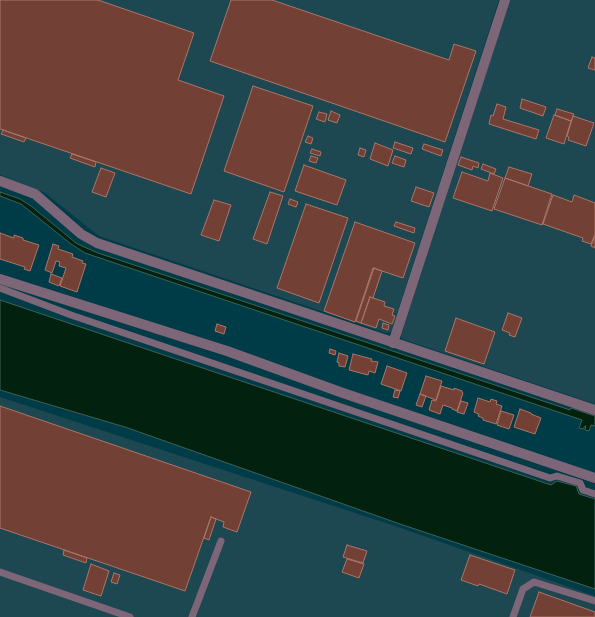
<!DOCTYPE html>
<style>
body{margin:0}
canvas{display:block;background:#003c47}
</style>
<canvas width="595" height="617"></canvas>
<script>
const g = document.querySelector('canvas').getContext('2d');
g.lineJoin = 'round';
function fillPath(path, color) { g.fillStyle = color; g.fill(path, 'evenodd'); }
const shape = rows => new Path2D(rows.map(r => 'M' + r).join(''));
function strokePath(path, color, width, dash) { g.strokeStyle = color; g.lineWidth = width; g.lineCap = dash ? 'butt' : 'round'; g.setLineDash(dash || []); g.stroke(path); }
const built = shape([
 [0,0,499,0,391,332,386,333,99,236,45,193,0,175],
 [510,0,595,0,595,404,402,339,400,335],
 [0,397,398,527,595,596,595,617,0,617]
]);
const water = shape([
 [0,192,20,199,31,206,76,243,82,246,98,253,570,410,571,408,595,416,595,426,591,425,589,431,585,430,586,426,585,426,583,429,579,428,582,420,85,253,71,244,21,204,0,196,0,192],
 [0,300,551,485,557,481,576,486,579,494,595,499,595,589,400,524,125,427,0,390,0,300]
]);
const building = shape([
 [0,0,98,0,194,33,178,80,224,96,191,194,0,129,0,0],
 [231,0,272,0,449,60,454,44,476,51,445,142,210,61,231,0],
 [592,57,595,58,595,70,588,68,592,57],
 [253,86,313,106,284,192,224,171,253,86],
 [522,99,546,107,543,116,520,108,522,99],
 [497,104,506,107,503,119,539,130,536,139,489,124,491,115,493,116,497,104],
 [557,109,574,114,571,121,555,115,557,109],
 [331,111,340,115,337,123,328,120,331,111],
 [319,112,327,114,325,122,316,119,319,112],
 [554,115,571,121,564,144,546,138,554,115],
 [573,116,594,123,586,146,568,140,569,137,567,136,573,116],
 [3,130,26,138,24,142,1,134,3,130],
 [308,136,313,138,311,144,305,142,308,136],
 [395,142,413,148,411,154,393,148,395,142],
 [375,143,393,150,388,166,370,159,375,143],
 [424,144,443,150,441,156,422,149,424,144],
 [360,148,366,150,364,157,358,155,360,148],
 [312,149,321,152,320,156,310,153,312,149],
 [72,154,96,162,95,167,70,158,72,154],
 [311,156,318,158,316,163,309,161,311,156],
 [395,156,406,160,404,167,392,163,395,156],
 [461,157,479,163,478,168,473,166,472,170,458,165,461,157],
 [483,164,496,169,494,174,481,169,483,164],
 [304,165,346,180,337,205,295,191,304,165],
 [509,167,532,174,528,186,505,178,509,167],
 [101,168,115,173,106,197,92,192,101,168],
 [462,172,488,181,490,173,503,178,492,211,453,198,462,172],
 [505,178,552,194,542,225,494,209,505,178],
 [416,187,434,193,429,207,411,201,416,187],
 [270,192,283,196,267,244,253,239,270,192],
 [553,195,572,202,574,195,595,203,595,234,591,244,582,241,583,238,543,224,553,195],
 [290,199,298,202,296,207,288,204,290,199],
 [214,200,231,205,219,241,201,235,214,200],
 [306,204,348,218,319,303,277,288,306,204],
 [355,222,415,243,403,278,373,268,355,322,324,311,355,222],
 [396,222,415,228,414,233,394,226,396,222],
 [0,233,14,238,14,235,23,238,23,240,39,245,30,271,24,269,25,267,0,259,0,233],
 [595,236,595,248,591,246,595,236],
 [53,244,59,246,58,249,73,254,72,257,83,261,82,263,86,264,77,292,60,286,66,268,59,266,60,262,56,261,52,273,45,270,53,244],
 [374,268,382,271,373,298,370,297,361,323,356,321,374,268],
 [51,274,62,278,59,286,49,282,51,274],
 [370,297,385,302,384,306,394,309,392,315,395,316,392,324,379,319,376,328,361,323,370,297],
 [508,313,522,318,515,337,509,335,510,333,502,330,508,313],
 [456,318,495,332,484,364,445,351,456,318],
 [383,323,389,325,388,330,382,328,383,323],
 [217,324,226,327,224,334,215,331,217,324],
 [330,349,336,351,335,355,329,353,330,349],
 [339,353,348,356,345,367,339,366,339,363,337,362,339,353],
 [353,354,372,359,371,361,378,362,375,373,369,371,368,375,349,370,353,354],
 [387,366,407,373,401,391,381,384,387,366],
 [426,376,442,381,436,400,420,394,426,376],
 [441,386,454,390,454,388,462,391,462,392,463,393,457,411,452,409,452,408,443,405,440,414,429,410,432,400,436,401,441,386],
 [395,390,400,391,398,398,393,397,395,390],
 [420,394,426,396,422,407,416,405,420,394],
 [478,398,490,402,491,399,497,401,496,404,502,406,496,424,483,420,483,418,478,416,479,414,474,412,478,398],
 [461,401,468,403,464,414,457,412,461,401],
 [0,406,251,492,237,532,223,527,224,522,211,517,185,591,0,528,0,406],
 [520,409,531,413,531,414,541,418,535,434,514,427,520,409],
 [501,411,514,415,509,429,497,425,501,411],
 [211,517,216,519,209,540,204,538,211,517],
 [347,545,367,551,363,563,343,557,347,545],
 [64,550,87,558,86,563,63,555,64,550],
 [470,555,515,570,507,594,479,584,478,586,461,580,470,555],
 [347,559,364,564,359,578,342,572,347,559],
 [91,564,109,571,101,596,83,590,91,564],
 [114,573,120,575,117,584,111,582,114,573],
 [539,592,595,612,595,617,530,617,539,592]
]);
const service = shape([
 [0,288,71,315,550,478,557,476,580,483,583,490,595,494],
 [0,572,130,617],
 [192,617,221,541],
 [513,617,523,589,534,582,595,601]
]);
const minor = shape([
 [0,181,35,194,81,234,97,243,595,410],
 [0,279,227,351,343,393,595,478],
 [393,343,505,0]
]);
fillPath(built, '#1d4751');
fillPath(water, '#02220f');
strokePath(water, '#3f6055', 1);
fillPath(building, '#724034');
strokePath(building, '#ad7568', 1);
strokePath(service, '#7d6677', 7);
strokePath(minor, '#7d6677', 10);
</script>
